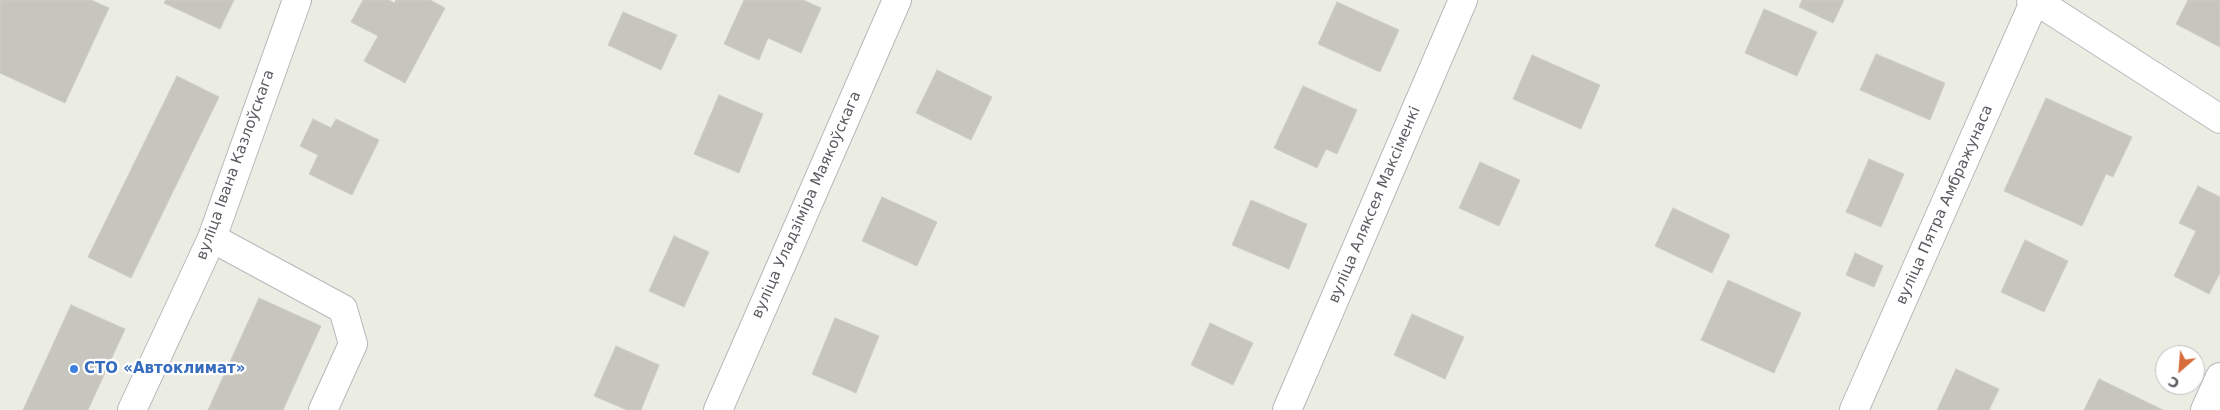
<!DOCTYPE html>
<meta charset="utf-8">
<style>
body{margin:0}
#map{position:relative;width:2220px;height:410px;overflow:hidden;background:#ebece2;font-family:"DejaVu Sans",sans-serif}
canvas{display:block}
.north{position:absolute;left:2155px;top:345px;width:50px;height:50px;box-sizing:border-box;background:#fff;border:1px solid #bdbec0;border-radius:50%;rotate:207deg;font-size:14px;font-weight:700;line-height:20px;text-align:center;color:#5a5c61}
.north::after{content:'';display:block;margin:auto;width:18px;height:22px;background:#d76b3c;clip-path:polygon(50% 0,100% 100%,50% 72%,0 100%)}
</style>
<div id="map">
<canvas width="2220" height="410"></canvas>
<div class="north">С</div>
</div>
<script>
const g = document.querySelector('canvas').getContext('2d');
g.lineJoin = 'round';
function fillPath(path, color) { g.fillStyle = color; g.fill(path, 'evenodd'); }
const shape = rows => new Path2D(rows.map(r => 'M' + r).join(''));
function strokePath(path, color, width, dash) { g.strokeStyle = color; g.lineWidth = width; g.lineCap = dash ? 'butt' : 'round'; g.setLineDash(dash || []); g.stroke(path); }
function label(font, color, halo, rows, align = 'center') {
  g.font = font + ' "DejaVu Sans",sans-serif'; g.lineWidth = 4.5; g.setLineDash([]); g.textBaseline = 'middle'; g.strokeStyle = halo; g.fillStyle = color; for (const [text, x, y, turn = 0] of rows) {
    g.save(); g.translate(x, y); g.rotate((+turn || 0) * Math.PI / 180); g.textAlign = isNaN(turn) ? turn : align; if (halo) g.strokeText(text, 0, 0); g.fillText(text, 0, 0); g.restore();
  }
}
const building = shape([
 [0,0,91,0,109,8,65,103,0,73,0,0],
 [166,0,234,0,220,29,164,3,166,0],
 [363,0,389,0,394,3,396,0,430,0,445,8,405,83,364,61,378,36,351,22,363,0],
 [744,0,803,0,821,8,801,53,768,38,759,60,724,44,744,0],
 [1802,0,1844,0,1833,23,1799,7,1802,0],
 [2188,0,2220,0,2220,47,2176,24,2188,0],
 [1337,2,1399,30,1380,72,1318,44,1337,2],
 [1764,9,1817,32,1797,76,1745,53,1764,9],
 [623,12,677,35,661,70,608,45,623,12],
 [1876,54,1945,83,1930,120,1860,90,1876,54],
 [1532,55,1600,85,1581,129,1513,99,1532,55],
 [937,70,992,97,971,140,916,113,937,70],
 [177,76,219,97,131,278,88,257,177,76],
 [1303,86,1357,110,1337,154,1326,149,1317,168,1274,148,1303,86],
 [719,95,763,114,739,173,694,154,719,95],
 [2046,98,2132,137,2113,177,2106,174,2082,226,2004,191,2046,98],
 [313,119,331,128,336,119,379,140,352,195,309,174,318,155,300,146,313,119],
 [1869,159,1904,174,1881,227,1846,212,1869,159],
 [1480,162,1520,180,1499,226,1459,208,1480,162],
 [2198,186,2220,197,2220,273,2209,294,2174,276,2196,231,2179,223,2198,186],
 [882,197,937,222,917,266,862,241,882,197],
 [1251,200,1307,224,1289,269,1232,245,1251,200],
 [1673,208,1730,235,1712,273,1655,246,1673,208],
 [674,236,709,252,684,307,649,291,674,236],
 [2025,240,2068,261,2044,312,2001,292,2025,240],
 [1855,253,1883,266,1874,287,1846,275,1855,253],
 [1728,280,1801,313,1774,373,1701,340,1728,280],
 [259,298,321,326,283,410,208,410,259,298],
 [71,305,125,329,88,410,23,410,71,305],
 [1412,314,1464,337,1445,379,1394,355,1412,314],
 [835,318,879,336,856,393,812,374,835,318],
 [1210,323,1253,343,1233,385,1191,365,1210,323],
 [616,346,659,365,641,410,627,410,594,396,616,346],
 [1956,369,1999,389,1989,410,1937,410,1956,369],
 [2099,379,2163,410,2084,410,2099,379]
]);
const minor = shape([
 [2031,0,2035,0,2220,119],
 [212,238,343,309,353,344,323,410],
 [132,410,212,238,297,0],
 [718,410,897,0],
 [1287,410,1463,0],
 [1854,410,2035,0],
 [2205,410,2220,377]
]);
const markers = [
 [74,369,5,"#3f7fe0"]
];
const streetNames = [
 ["вуліца Івана Казлоўскага",236,165,-70],
 ["вуліца Уладзіміра Маякоўскага",807,205,-66],
 ["вуліца Аляксея Максіменкі",1375,205,-67],
 ["вуліца Пятра Амбражунаса",1945,205,-66]
];
const shopNames = [
 ["СТО «Автоклимат»",84,369]
];
fillPath(building, '#c7c6be');
strokePath(building, '#cfcec1', 1);
strokePath(minor, '#b7b8bd', 30);
strokePath(minor, '#fff', 28);
for (const [x, y, r, color] of markers) { const dot = new Path2D(); dot.arc(x, y, r, 0, 2 * Math.PI); g.fillStyle = color; g.fill(dot); strokePath(dot, '#fff', 2); }
label('15px', '#5a5c61', '#fff', streetNames);
label('bold 15px', '#366cbe', '#fff', shopNames, 'left');
</script>
